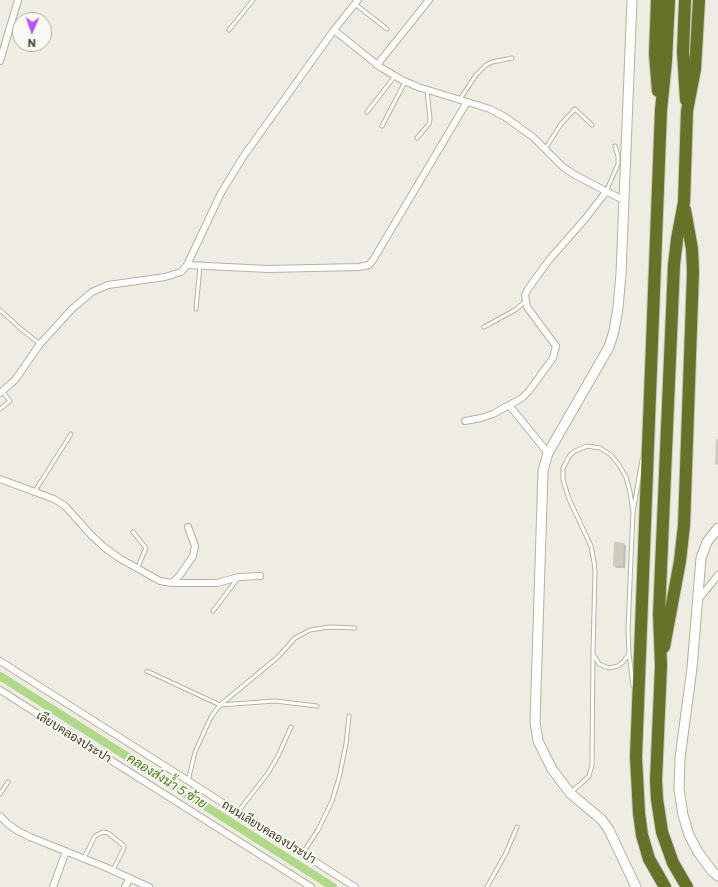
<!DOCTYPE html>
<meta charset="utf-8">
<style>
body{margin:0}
#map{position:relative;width:718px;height:887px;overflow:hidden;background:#efede3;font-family:Commissioner,sans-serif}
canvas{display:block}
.north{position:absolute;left:12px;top:12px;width:40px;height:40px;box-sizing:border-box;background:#fafaf5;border:1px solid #b0b0a0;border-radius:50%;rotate:182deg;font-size:11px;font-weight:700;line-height:16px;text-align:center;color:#404221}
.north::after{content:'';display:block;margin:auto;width:14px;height:18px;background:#b851ff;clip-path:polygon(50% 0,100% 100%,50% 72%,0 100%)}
</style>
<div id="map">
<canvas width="718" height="887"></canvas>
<div class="north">N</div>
</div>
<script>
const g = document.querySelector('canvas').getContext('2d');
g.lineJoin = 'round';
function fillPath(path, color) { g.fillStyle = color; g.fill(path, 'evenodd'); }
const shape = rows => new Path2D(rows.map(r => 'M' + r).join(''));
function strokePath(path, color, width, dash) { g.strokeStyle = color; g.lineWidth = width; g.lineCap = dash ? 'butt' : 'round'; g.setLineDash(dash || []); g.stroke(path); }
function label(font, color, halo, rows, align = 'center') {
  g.font = font + ' Commissioner,Sarabun,sans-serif'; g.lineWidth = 4; g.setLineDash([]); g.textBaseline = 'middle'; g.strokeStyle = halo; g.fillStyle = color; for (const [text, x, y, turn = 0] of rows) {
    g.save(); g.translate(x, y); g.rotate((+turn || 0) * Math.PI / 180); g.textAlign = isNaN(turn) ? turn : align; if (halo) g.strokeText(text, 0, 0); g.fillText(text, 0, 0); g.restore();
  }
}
const shadow = shape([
 [624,544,626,546,625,568,616,568,614,565]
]);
const canal = shape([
 [0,676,333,887]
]);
const building = shape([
 [716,439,718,439,718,465,715,464],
 [614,542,624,543,623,566,613,566]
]);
const service = shape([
 [355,4,387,29],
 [229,30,253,0],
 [460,99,476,75,486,65,492,62,512,58],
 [367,112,395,76],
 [382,126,405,82],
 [417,138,429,124,430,119,427,90],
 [545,149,561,124,575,109,592,125],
 [606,192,618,164,618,156,615,146],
 [196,309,200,266],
 [0,310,21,329,40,344],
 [484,327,515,310,526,301],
 [0,409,10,401,2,391],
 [35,491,71,434],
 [133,532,146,548,137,569],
 [213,611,238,578],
 [593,654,599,664,609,668,618,666,623,662,629,654],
 [147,671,220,705,275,701,317,706],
 [633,686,629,653,628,629,633,512,642,460],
 [188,781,195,752,211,717,220,705,278,657,295,638,310,630,329,627,355,628],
 [571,792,585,780,589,776,592,765,593,652,595,572,594,562,591,546,569,499,563,480,563,468,570,455,575,451,587,446,600,448,611,455,619,465,626,477,630,492,633,512],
 [0,794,8,782],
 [237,813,268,773,278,756,291,727],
 [302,854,318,830,332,801,339,778,346,744,349,716],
 [84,858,95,836,103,832,108,833,124,846,124,848,113,870],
 [487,887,506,853,517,827]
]);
const minor = shape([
 [334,30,380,67,402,80,418,87,490,109,505,117,533,137,563,167,575,175,623,200],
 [0,61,18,0],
 [377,65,429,0],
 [187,265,268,269,359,267,369,265,373,260,467,102],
 [0,393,15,380,40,344,72,309,92,292,108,285,165,277,181,272,187,265,221,193,243,157,334,30,358,0],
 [509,405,548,453],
 [465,421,481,418,493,414,522,398,529,391,553,358,556,346,527,307,525,295,528,289,549,260,585,219,606,192],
 [0,479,54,499,65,506,92,536,104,547,119,558,160,581,172,583,180,575,193,556,195,546,188,527],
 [172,583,217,583,239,577,260,576],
 [698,600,718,575],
 [0,661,355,887],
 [0,690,311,887],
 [0,816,8,824,18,831,30,837,105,867,149,887],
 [53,887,66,851],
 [125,887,130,878]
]);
const secondary = shape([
 [632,0,621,274,618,308,614,331,609,347,548,453,543,471,535,722,538,741,552,769,570,793,602,820,609,830,636,887],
 [718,528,707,542,701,558,692,668,680,758,679,789,683,815,689,835,698,852,712,871,718,876]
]);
const motorway = shape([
 [657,0,655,54,658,91],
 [685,0,683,52,686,100],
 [664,647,680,561,684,525,693,272,692,249,685,210],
 [665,887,649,859,642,835,639,813,636,757,661,110,666,61,669,0],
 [687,887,673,863,662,832,657,799,656,780,661,666,659,614,674,265,677,239,684,202,687,111,695,69,699,0]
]);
const streetNames = [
 ["เลียบคลองประปา",74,737,32],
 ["ถนนเลียบคลองประปา",269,832,32]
];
const waterNames = [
 ["คลองส่งน้ำ 5 ซ้าย",167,781,32]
];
fillPath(shadow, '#0003');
strokePath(canal, '#afd987', 8);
fillPath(building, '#cdcbbb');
strokePath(service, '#b4b3a1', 5);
strokePath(minor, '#b4b3a1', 8);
strokePath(secondary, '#b3b398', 11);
strokePath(motorway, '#cacac1', 14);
strokePath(service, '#fff', 3);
strokePath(minor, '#fff', 6);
strokePath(secondary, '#fff', 9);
strokePath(motorway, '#677229', 12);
label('12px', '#404221', '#fafaf5', streetNames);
label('italic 13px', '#487f14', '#fafaf5', waterNames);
</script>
